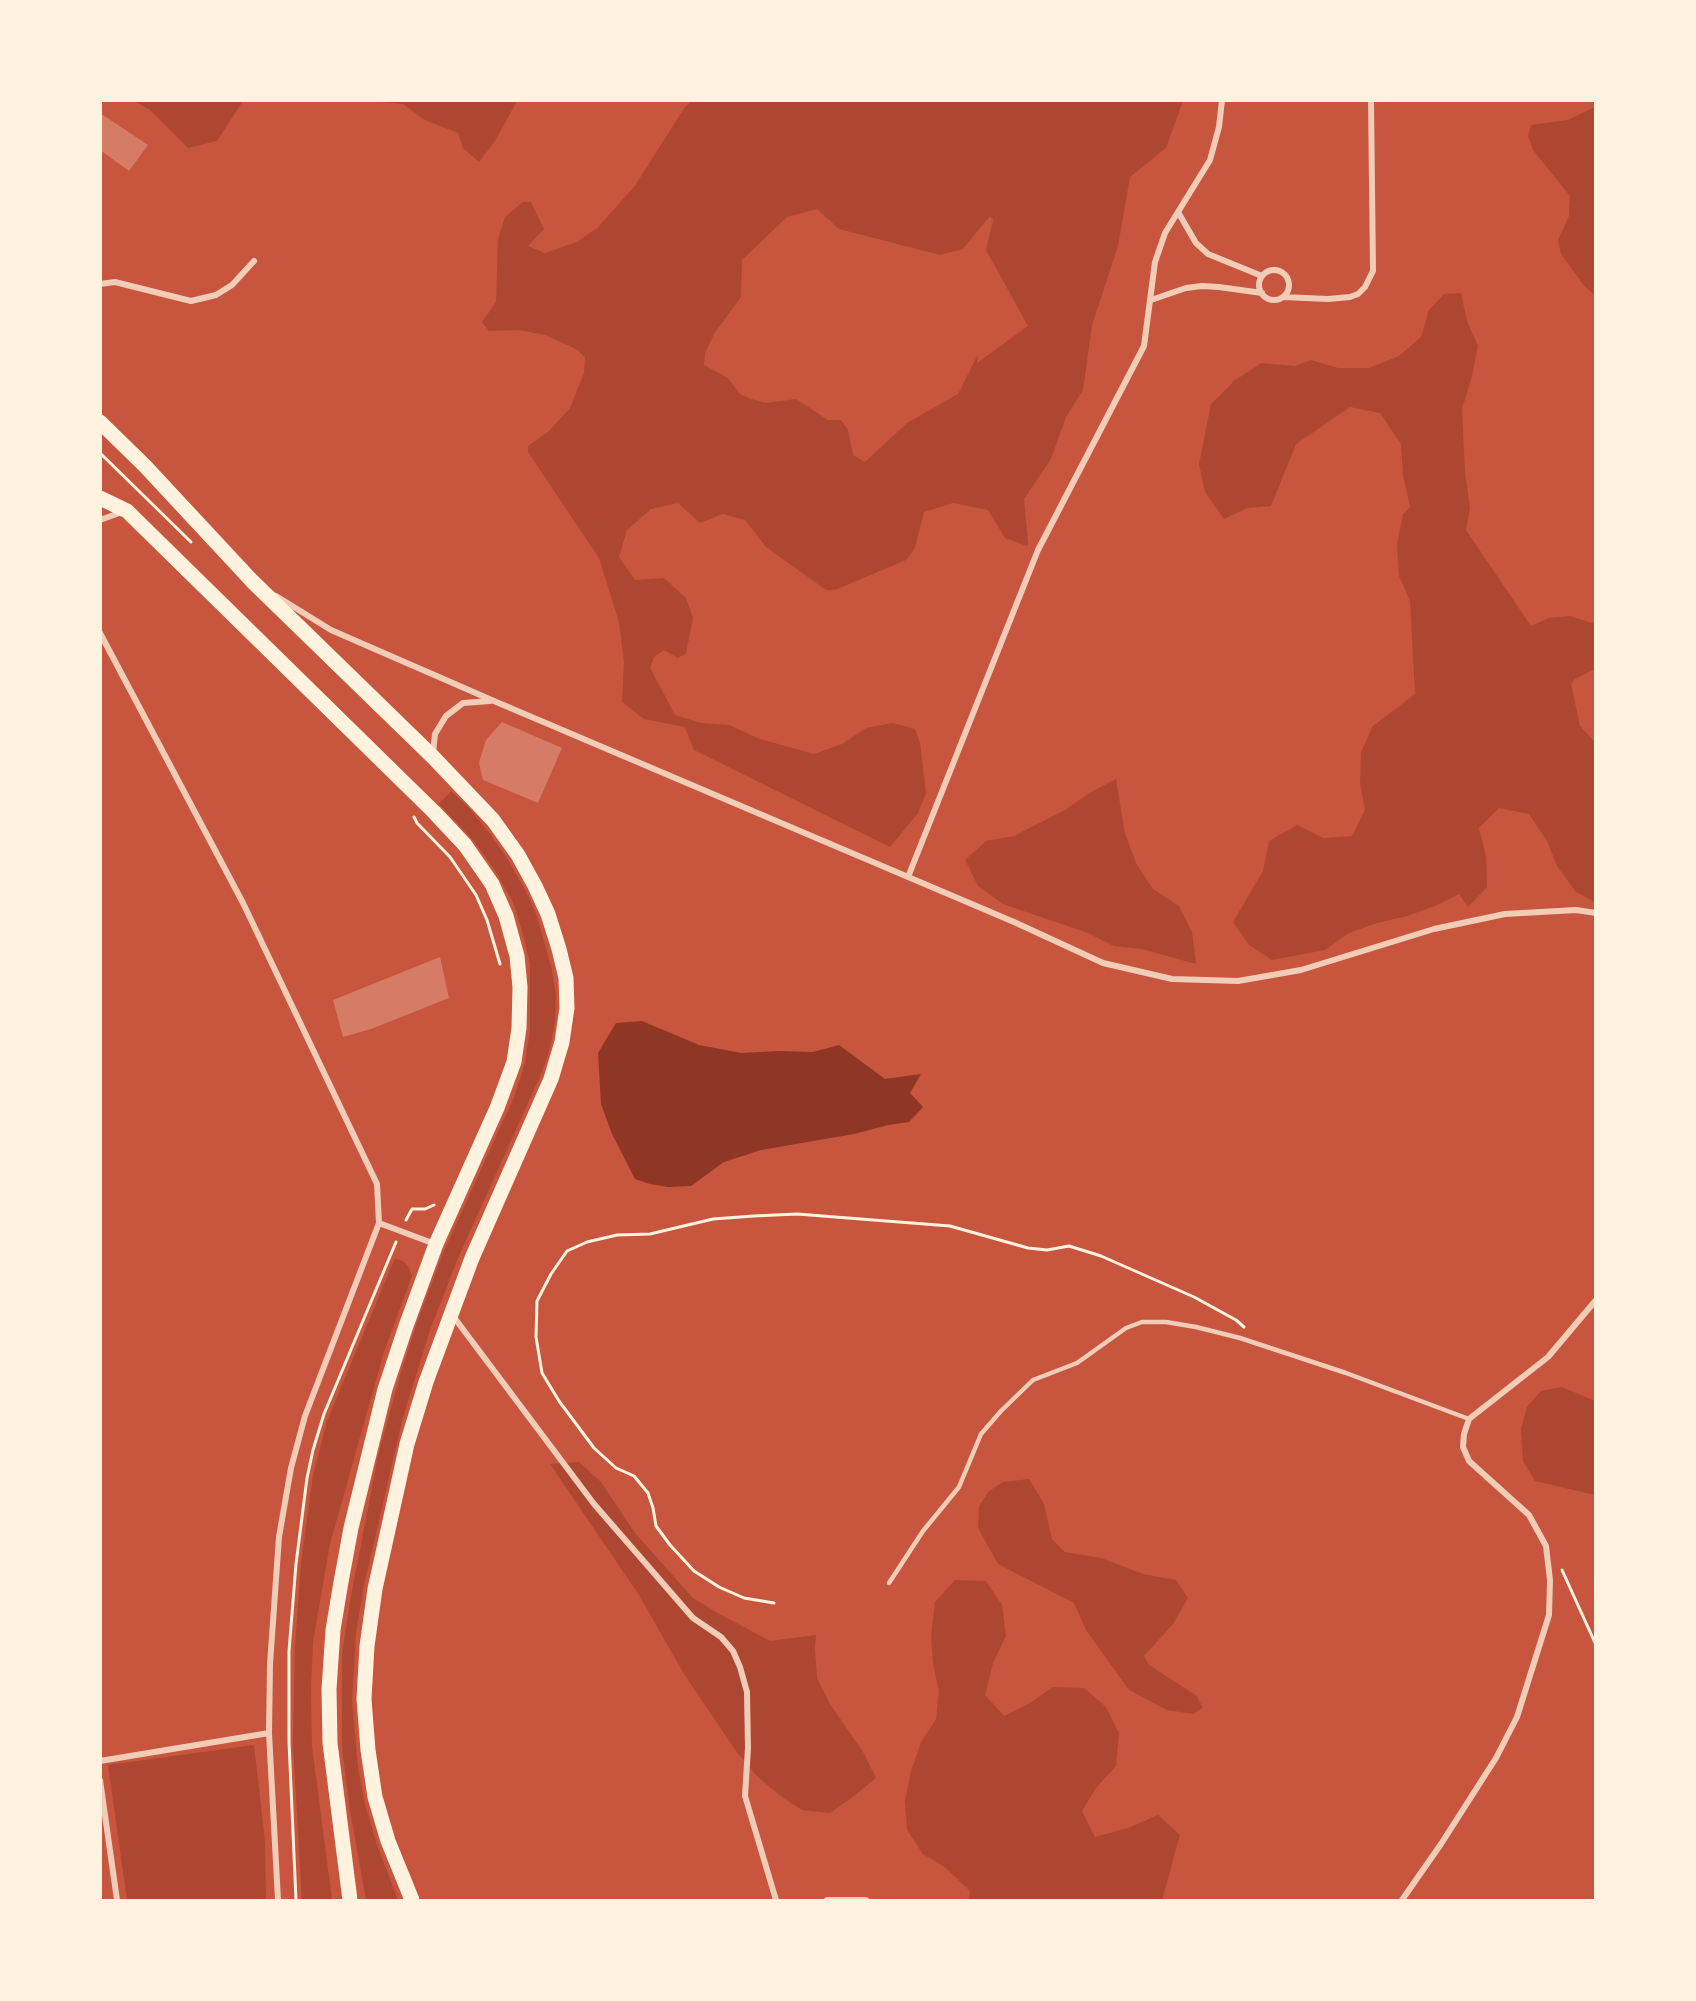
<!DOCTYPE html>
<style>
body{margin:0}
#map{position:relative;width:1696px;height:2001px;overflow:hidden;background:#c8553d;font-family:"Times New Roman",serif}
canvas{display:block}
.frame{position:absolute;inset:0;border:102px solid #fff3e0;pointer-events:none}
</style>
<div id="map">
<canvas width="1696" height="2001"></canvas>
<div class="frame"></div>
</div>
<script>
const g = document.querySelector('canvas').getContext('2d');
g.lineJoin = 'round';
function fillPath(path, color) { g.fillStyle = color; g.fill(path, 'evenodd'); }
const shape = rows => new Path2D(rows.map(r => 'M' + r).join(''));
function strokePath(path, color, width, dash) { g.strokeStyle = color; g.lineWidth = width; g.lineCap = dash ? 'butt' : 'round'; g.setLineDash(dash || []); g.stroke(path); }
const green = shape([
 [133,101,243,100,243,101,217,141,188,148,149,109],
 [369,101,517,100,517,101,495,141,479,162,463,148,458,133,425,120,403,104],
 [691,101,1183,101,1166,148,1130,177,1118,246,1092,325,1083,390,1066,417,1051,459,1024,499,1028,543,1027,546,1005,538,988,510,953,503,924,512,915,548,906,560,835,590,826,590,766,547,745,520,723,514,700,523,678,503,651,509,627,530,619,557,635,580,664,578,686,598,693,618,686,653,678,658,664,650,654,657,650,668,675,715,701,723,729,725,760,739,814,754,842,744,866,728,893,723,915,729,920,743,926,793,918,813,890,847,694,750,685,727,644,719,622,702,624,662,619,622,599,558,528,452,528,446,549,431,570,408,584,373,585,357,576,349,545,335,519,330,489,331,482,322,496,302,498,239,505,217,523,202,531,202,544,229,528,246,545,253,577,242,598,227,634,187,685,107],
 [817,209,839,229,940,255,963,249,990,216,993,220,986,250,1028,326,977,363,978,354,958,394,907,423,865,462,853,455,848,430,841,420,828,420,796,399,766,403,751,399,740,394,728,378,704,365,705,353,714,334,741,297,742,260,787,217],
 [1595,107,1595,295,1585,287,1561,254,1558,240,1569,216,1570,196,1533,150,1528,136,1531,125,1568,120],
 [1461,293,1467,321,1478,346,1472,376,1462,409,1465,472,1470,508,1466,530,1531,626,1549,618,1570,616,1595,624,1595,669,1575,679,1571,684,1580,726,1595,742,1595,902,1576,892,1557,866,1547,841,1529,814,1499,808,1479,828,1486,856,1487,887,1468,907,1459,894,1435,906,1407,916,1377,923,1349,933,1325,950,1272,960,1249,945,1233,922,1263,871,1269,841,1297,825,1323,838,1352,836,1365,810,1360,783,1361,752,1373,726,1415,694,1410,601,1399,576,1397,544,1403,514,1410,507,1403,475,1401,444,1380,413,1350,407,1296,444,1271,506,1247,508,1224,519,1205,492,1199,464,1211,404,1234,381,1261,363,1295,366,1311,360,1338,368,1369,368,1399,356,1421,337,1429,310,1444,294],
 [1116,779,1125,834,1137,865,1153,889,1179,906,1192,932,1196,964,1142,949,1114,946,1088,933,1003,904,978,886,965,860,986,841,1014,836,1065,810,1089,793],
 [451,791,470,809,490,834,508,860,524,888,537,916,552,970,556,996,555,1022,550,1048,542,1072,458,1258,430,1330,402,1421,363,1590,356,1633,352,1701,358,1767,365,1804,377,1845,398,1900,366,1900,349,1805,342,1747,342,1654,350,1601,378,1456,400,1376,416,1325,444,1251,514,1097,525,1063,530,1030,530,964,523,934,513,902,494,869,473,840,439,804],
 [395,1258,404,1262,409,1268,412,1276,384,1352,330,1544,313,1642,311,1688,312,1746,332,1900,302,1900,293,1744,295,1646,301,1563,313,1475,327,1421],
 [1562,1387,1595,1401,1595,1495,1535,1481,1523,1461,1521,1429,1527,1407,1541,1391],
 [579,1462,601,1482,635,1533,693,1598,716,1612,770,1641,816,1635,815,1649,817,1678,830,1704,863,1752,876,1778,854,1796,830,1813,802,1810,779,1795,757,1776,736,1751,684,1674,639,1595,550,1464],
 [1029,1479,1044,1504,1052,1539,1065,1552,1101,1558,1143,1574,1176,1580,1188,1598,1173,1624,1144,1656,1149,1665,1197,1696,1203,1708,1193,1714,1167,1710,1129,1690,1086,1630,1074,1603,998,1564,978,1528,979,1506,989,1491,1003,1482],
 [955,1580,986,1581,1002,1605,1006,1636,993,1663,985,1695,1004,1716,1030,1703,1053,1687,1084,1688,1106,1707,1119,1733,1116,1766,1096,1788,1082,1811,1095,1837,1128,1828,1158,1815,1180,1835,1162,1900,968,1900,970,1891,946,1868,923,1854,907,1830,905,1801,911,1771,921,1742,936,1719,939,1691,933,1664,931,1635,935,1602],
 [254,1745,265,1841,266,1900,127,1900,108,1765]
]);
const water = shape([
 [642,1021,699,1045,741,1053,779,1051,813,1052,839,1045,885,1079,921,1074,910,1093,923,1107,909,1122,888,1125,854,1134,761,1150,724,1162,691,1186,668,1187,650,1184,635,1179,612,1134,601,1104,598,1053,616,1023]
]);
const building = shape([
 [100,113,148,145,129,171,100,150],
 [502,722,562,748,538,803,483,780,479,763,486,740],
 [440,957,449,998,371,1029,343,1037,333,1000]
]);
const path = shape([
 [100,453,191,542],
 [414,817,417,823,450,857,476,895,487,920,500,964],
 [406,1220,412,1209,425,1209,434,1205],
 [1562,1570,1596,1645],
 [774,1603,744,1598,719,1587,694,1571,670,1545,656,1526,653,1508,648,1493,634,1476,616,1468,594,1448,559,1401,542,1373,536,1337,537,1301,551,1274,567,1251,587,1242,617,1235,650,1234,713,1219,754,1216,797,1214,950,1226,1028,1248,1047,1250,1069,1246,1101,1256,1194,1297,1236,1320,1244,1327],
 [296,1900,289,1742,289,1651,296,1564,307,1478,313,1450,324,1414,396,1242]
]);
const service = shape([
 [889,1583,923,1531,959,1487,981,1434,1001,1411,1033,1380,1077,1363,1126,1328,1142,1322,1166,1322,1196,1327,1240,1338,1346,1373,1469,1419]
]);
const minor = shape([
 [1178,212,1196,243,1208,254,1262,276],
 '1259 285a15 15 0 1 1 30 0a15 15 0 1 1-30 0Z',
 [100,284,115,282,191,301,216,295,232,285,254,261],
 [1283,297,1328,299,1350,297,1358,294,1365,287,1373,271,1371,100],
 [1151,300,1186,288,1202,286,1219,287,1262,293],
 [100,520,122,512],
 [276,596,331,630,494,701,1014,922,1103,963,1172,979,1238,981,1301,970,1434,929,1505,914,1576,910,1596,913],
 [100,633,243,903,377,1184,379,1223,305,1416,291,1468,279,1537,270,1664,269,1733,278,1900],
 [433,753,435,734,446,716,463,703,490,701],
 [908,877,1038,550,1144,346,1155,262,1165,233,1210,160,1219,127,1222,100],
 [379,1223,435,1244],
 [453,1316,594,1504,693,1618,721,1637,733,1651,740,1667,747,1692,748,1748,745,1796,776,1900],
 [100,1761,269,1733],
 [100,1780,117,1900],
 [827,1900,866,1900],
 [1402,1900,1441,1844,1496,1758,1517,1717,1549,1615,1550,1580,1546,1546,1529,1515,1469,1461,1463,1447,1464,1434,1469,1419,1548,1357,1596,1300]
]);
const primary = shape([
 [100,422,145,466,252,581,433,757,493,820,518,855,535,886,548,914,559,949,566,978,567,1008,562,1042,551,1079,472,1258,426,1382,407,1444,375,1589,367,1646,364,1699,368,1750,375,1797,388,1841,412,1900],
 [100,498,127,511,434,812,465,845,492,884,506,916,517,956,520,987,519,1028,514,1062,497,1108,436,1244,406,1326,385,1389,351,1528,341,1582,333,1630,329,1689,330,1743,350,1900]
]);
fillPath(green, '#ae4732');
fillPath(water, '#8f3625');
fillPath(building, '#d67c66');
strokePath(path, '#fff3e0', 3);
strokePath(service, '#f1ccb7', 4.5);
strokePath(minor, '#f1ccb7', 6);
strokePath(primary, '#fff3e0', 15);
</script>
